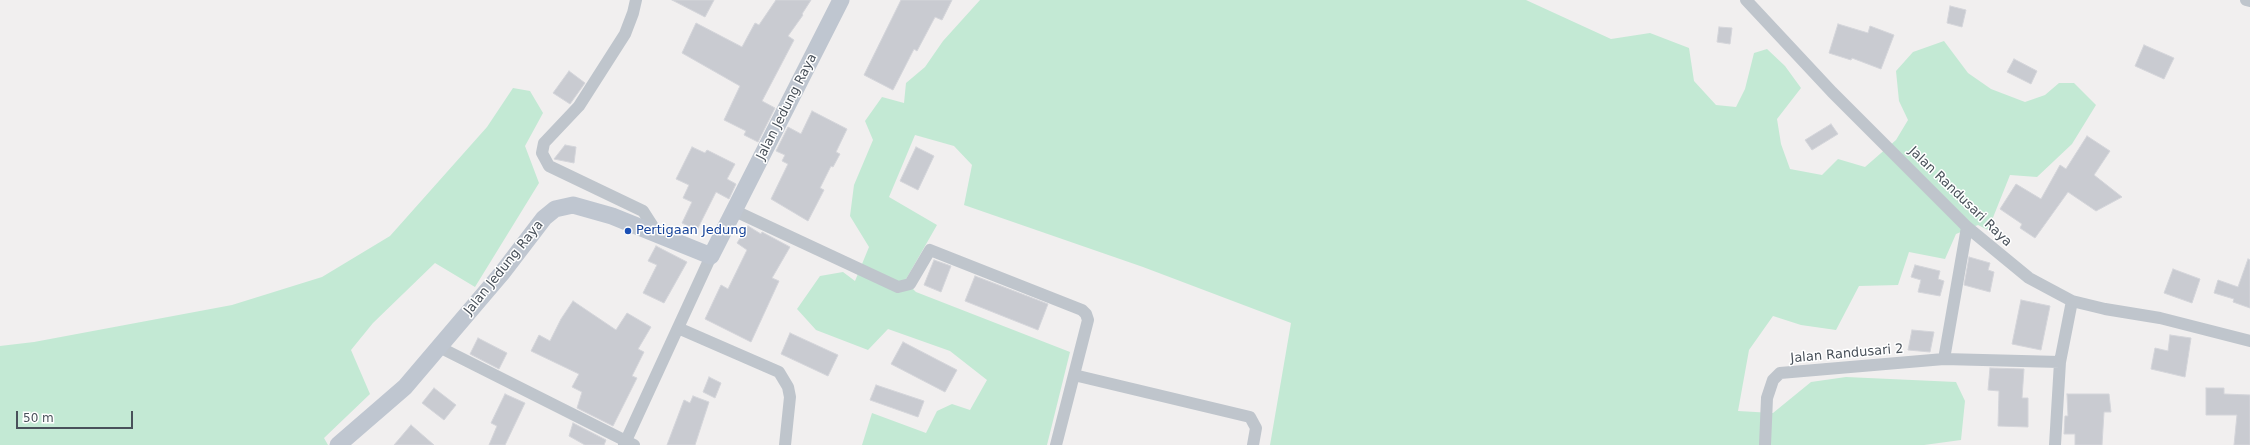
<!DOCTYPE html>
<style>
body{margin:0}
#map{position:relative;width:2250px;height:445px;overflow:hidden;background:#f1efef;font-family:"DejaVu Sans",sans-serif}
canvas{display:block}
.scale{position:absolute;left:16px;top:411px;width:117px;height:18px;box-sizing:border-box;border:2px solid #49515a;border-top:0;padding-left:5px;font-size:12px;line-height:14px;white-space:nowrap;color:#49515a;-webkit-text-stroke:3px #fff;paint-order:stroke}
</style>
<div id="map">
<canvas width="2250" height="445"></canvas>
<div class="scale">50 m</div>
</div>
<script>
const g = document.querySelector('canvas').getContext('2d');
g.lineJoin = 'round';
function fillPath(path, color) { g.fillStyle = color; g.fill(path, 'evenodd'); }
const shape = rows => new Path2D(rows.map(r => 'M' + r).join(''));
function strokePath(path, color, width, dash) { g.strokeStyle = color; g.lineWidth = width; g.lineCap = dash ? 'butt' : 'round'; g.setLineDash(dash || []); g.stroke(path); }
function label(font, color, halo, rows, align = 'center') {
  g.font = font + ' "DejaVu Sans",sans-serif'; g.lineWidth = 3; g.setLineDash([]); g.textBaseline = 'middle'; g.strokeStyle = halo; g.fillStyle = color; for (const [text, x, y, turn = 0] of rows) {
    g.save(); g.translate(x, y); g.rotate((+turn || 0) * Math.PI / 180); g.textAlign = isNaN(turn) ? turn : align; if (halo) g.strokeText(text, 0, 0); g.fillText(text, 0, 0); g.restore();
  }
}
const green = shape([
 [980,0,1526,0,1611,39,1650,33,1689,48,1694,81,1716,105,1736,107,1745,89,1754,53,1767,49,1785,66,1801,88,1777,119,1781,144,1790,169,1822,175,1838,159,1865,167,1896,140,1908,120,1899,101,1896,71,1913,52,1944,41,1968,73,1991,89,2025,102,2045,95,2059,83,2074,83,2096,105,2072,144,2037,177,2010,175,1988,230,1978,225,1956,234,1945,259,1909,252,1898,285,1859,286,1836,330,1801,325,1773,316,1749,350,1738,411,1773,413,1811,382,1846,377,1956,382,1965,401,1961,440,1924,445,1270,445,1291,323,1143,267,964,205,972,165,954,146,915,135,889,197,937,225,905,281,916,292,1070,352,1047,445,862,445,872,413,926,433,937,411,952,404,970,410,987,380,950,351,888,329,868,350,816,330,797,309,820,276,843,272,855,281,869,247,850,216,854,185,873,140,865,121,882,97,904,103,906,83,925,67,943,41],
 [513,88,530,91,543,113,525,146,539,183,475,287,435,263,373,323,351,350,370,394,324,438,328,445,0,445,0,346,34,342,232,305,322,277,390,236,487,127]
]);
const building = shape([
 [672,0,714,0,705,17,672,0],
 [776,0,811,0,802,14,803,15,788,36,794,40,762,101,775,108,758,142,744,135,746,131,724,120,740,86,682,53,696,23,742,47,755,23,759,25,776,0],
 [901,0,952,0,942,20,935,17,917,51,914,49,893,90,864,75,901,0],
 [1950,6,1966,10,1962,27,1947,23,1950,6],
 [1838,24,1868,33,1870,26,1894,35,1881,69,1852,58,1851,60,1829,53,1838,24],
 [1719,27,1732,28,1730,44,1717,42,1719,27],
 [2144,45,2174,58,2164,79,2135,66,2144,45],
 [2014,59,2037,71,2031,84,2007,72,2014,59],
 [569,71,585,83,570,104,553,93,569,71],
 [812,111,847,129,836,152,840,154,833,167,831,166,820,188,824,190,808,221,771,199,788,164,782,161,785,155,776,151,788,127,801,134,812,111],
 [1831,124,1838,134,1812,150,1805,140,1831,124],
 [2087,136,2110,151,2094,175,2122,197,2096,211,2068,192,2035,238,2020,228,2022,224,2000,209,2016,184,2041,199,2060,165,2066,169,2087,136],
 [565,145,576,147,574,163,554,159,565,145],
 [692,147,705,153,707,150,735,164,727,179,736,184,729,199,716,192,697,230,682,223,692,202,683,198,689,185,676,179,692,147],
 [916,147,934,156,918,190,900,181,916,147],
 [748,226,761,234,762,232,790,247,772,278,779,281,751,342,705,319,721,285,728,289,747,250,737,243,748,226],
 [656,246,687,262,664,303,643,293,657,265,648,261,656,246],
 [1969,257,1990,263,1988,270,1994,272,1990,292,1964,285,1969,257],
 [2248,259,2250,260,2250,308,2233,302,2234,299,2214,293,2218,280,2238,287,2248,259],
 [934,260,951,266,941,292,924,285,934,260],
 [1915,265,1940,271,1938,279,1944,281,1940,296,1918,292,1921,280,1911,277,1915,265],
 [2173,269,2200,279,2192,303,2164,293,2173,269],
 [975,276,1048,304,1038,330,965,301,975,276],
 [2021,300,2050,306,2041,350,2012,344,2021,300],
 [573,301,616,330,627,313,651,327,638,349,644,352,632,376,637,378,613,426,577,408,582,392,572,387,579,374,531,351,539,335,550,341,561,319,573,301],
 [1912,330,1934,332,1930,352,1908,350,1912,330],
 [790,333,838,355,828,376,781,354,790,333],
 [2170,335,2191,338,2185,377,2151,369,2155,348,2168,351,2170,335],
 [478,338,507,353,499,369,470,354,478,338],
 [903,342,957,370,945,392,891,364,903,342],
 [1990,368,2024,369,2022,398,2028,398,2028,427,1998,426,1999,391,1988,390,1990,368],
 [709,377,721,383,715,398,703,392,709,377],
 [876,385,924,401,918,417,870,400,876,385],
 [434,388,456,405,444,420,422,403,434,388],
 [2206,388,2224,388,2224,394,2250,395,2250,445,2234,445,2237,415,2206,415,2206,388],
 [505,394,525,403,505,445,489,445,497,426,491,423,505,394],
 [2067,394,2109,394,2111,412,2104,412,2102,445,2075,445,2075,434,2064,434,2065,416,2068,416,2067,394],
 [693,396,709,402,695,445,667,445,684,400,690,403,693,396],
 [573,423,606,440,604,445,585,445,569,436,573,423],
 [411,425,434,445,394,445,411,425]
]);
const street = shape([
 [636,0,633,13,625,34,579,106,544,143,542,153,549,166,643,211,652,225,654,233],
 [1746,0,1832,92,1967,227,2029,278,2072,301,2105,309,2160,318,2250,341],
 [2246,0,2250,1],
 [735,211,898,287,910,284,930,250,1082,310,1086,314,1088,320,1056,445],
 [678,328,779,372,788,387,790,397,785,445],
 [439,347,634,445],
 [1944,359,1967,227],
 [1074,375,1250,417,1256,428,1253,445],
 [624,445,711,256],
 [1765,445,1767,398,1773,380,1780,373,1944,359,2060,362],
 [2055,445,2060,362,2072,301]
]);
const secondary = shape([
 [338,445,405,387,502,273,544,218,555,209,573,205,612,216,711,256,841,0]
]);
const markers = [
 [628,231,4,"#1a4fb4"]
];
const streetNames = [
 ["Jalan Jedung Raya",787,107,-63],
 ["Jalan Randusari Raya",1960,197,44],
 ["Jalan Jedung Raya",504,268,-51],
 ["Jalan Randusari 2",1847,354,-5]
];
const transitNames = [
 ["Pertigaan Jedung",636,231]
];
fillPath(green, '#c3e9d4');
fillPath(building, '#c9cbd1');
strokePath(building, '#d4d5da', 1);
strokePath(street, '#bfc5cc', 12);
strokePath(secondary, '#bfc6d0', 17);
for (const [x, y, r, color] of markers) { const dot = new Path2D(); dot.arc(x, y, r, 0, 2 * Math.PI); g.fillStyle = color; g.fill(dot); strokePath(dot, '#fff', 1.5); }
label('13px', '#49515a', '#fff', streetNames);
label('13px', '#164399', '#fff', transitNames, 'left');
</script>
